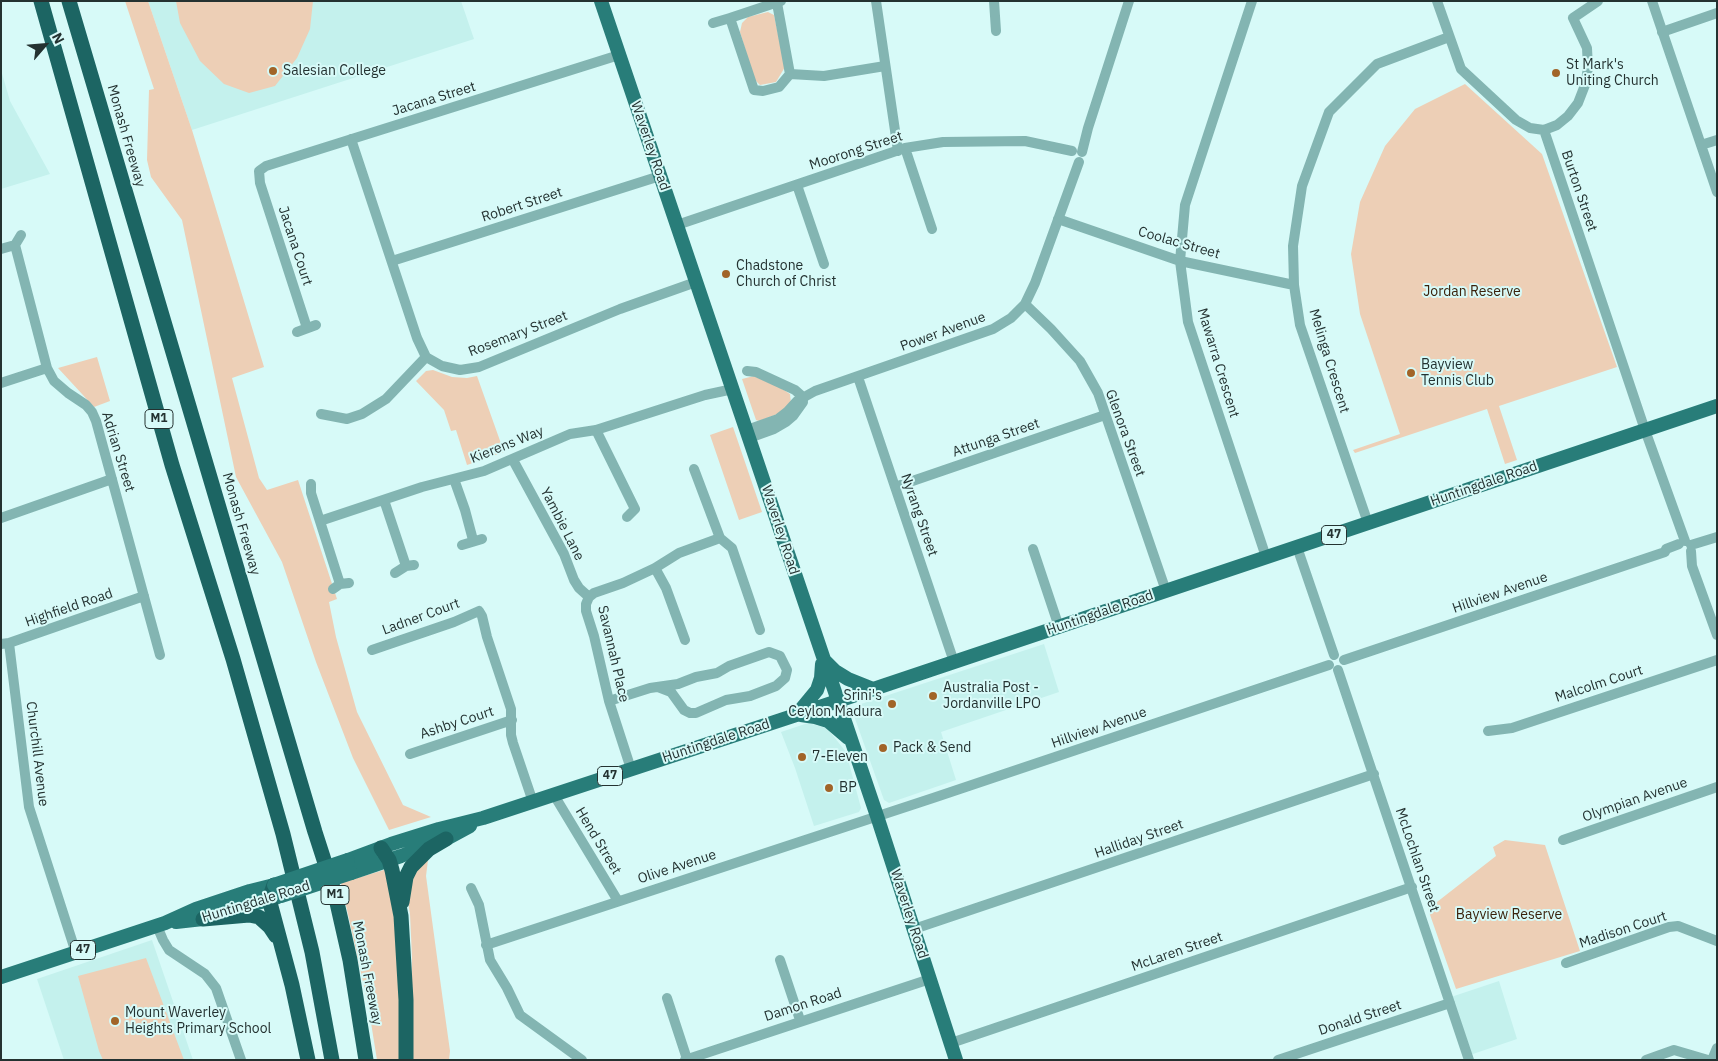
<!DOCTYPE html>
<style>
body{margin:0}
#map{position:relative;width:1718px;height:1061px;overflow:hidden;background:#d7faf8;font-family:"IBM Plex Sans",sans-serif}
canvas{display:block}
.frame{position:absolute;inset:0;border:2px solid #243231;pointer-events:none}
.north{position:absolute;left:20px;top:20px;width:50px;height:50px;-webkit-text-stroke:4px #d7faf8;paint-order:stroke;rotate:63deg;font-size:14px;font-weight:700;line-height:20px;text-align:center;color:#243231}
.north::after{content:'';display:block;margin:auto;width:18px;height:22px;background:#243231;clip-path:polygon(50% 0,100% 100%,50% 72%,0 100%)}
</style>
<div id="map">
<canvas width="1718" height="1061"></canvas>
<div class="frame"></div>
<div class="north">N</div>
</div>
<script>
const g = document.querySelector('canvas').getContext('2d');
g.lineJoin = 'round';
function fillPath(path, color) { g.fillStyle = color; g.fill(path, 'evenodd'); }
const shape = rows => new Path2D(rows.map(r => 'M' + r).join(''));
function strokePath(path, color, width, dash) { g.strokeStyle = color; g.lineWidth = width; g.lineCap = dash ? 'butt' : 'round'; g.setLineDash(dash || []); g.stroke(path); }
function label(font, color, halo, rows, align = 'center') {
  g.font = font + ' "IBM Plex Sans",sans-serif'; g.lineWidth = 4; g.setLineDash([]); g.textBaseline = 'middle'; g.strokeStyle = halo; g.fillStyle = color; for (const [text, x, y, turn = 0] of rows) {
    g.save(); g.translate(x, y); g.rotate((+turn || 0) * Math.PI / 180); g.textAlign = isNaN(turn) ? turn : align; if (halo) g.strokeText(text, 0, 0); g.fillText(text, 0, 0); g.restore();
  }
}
const built = shape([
 [148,1,461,1,474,39,192,130],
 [1,70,10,101,50,174,1,189],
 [1044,644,1059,692,941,732,956,780,889,803,884,800,853,713,858,705],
 [808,723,827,728,846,752,861,808,859,812,814,826,795,768,781,732],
 [152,940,193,1060,64,1060,37,979],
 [1499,981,1517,1039,1470,1055,1451,997]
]);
const green = shape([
 [125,1,148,1,192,130,264,367,232,378,259,478,267,490,298,480,337,599,329,602,336,637,357,712,403,805,431,817,389,830,353,758,316,662,282,562,236,477,182,220,151,177,147,160,149,90,154,89],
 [176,1,313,1,310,29,297,58,275,86,249,93,224,84,200,61,180,23],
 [768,12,774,15,785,67,776,82,760,85,754,79,740,32,742,23,748,17],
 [1465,84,1542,154,1617,367,1499,406,1517,460,1505,464,1487,409,1355,453,1353,450,1400,434,1360,314,1351,254,1360,202,1385,146,1415,109],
 [97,357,110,401,94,407,58,368],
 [433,370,452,377,467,378,477,376,504,452,467,465,456,430,451,431,444,410,416,381,426,371],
 [754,376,781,388,790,394,791,403,783,412,759,421,756,420,742,379],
 [733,427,762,512,739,520,710,435],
 [1505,840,1545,845,1580,951,1456,989,1428,909,1496,856,1493,847],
 [428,860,426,876,443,1001,450,1051,449,1060,410,1060,412,957,410,914,406,890,411,872],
 [387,869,398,934,401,1060,377,1060,368,1004,341,883],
 [146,958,184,1060,103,1060,99,1051,78,976]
]);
const minor = shape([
 [876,1,898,151],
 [994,1,996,31],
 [1252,1,1185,205,1180,261,1188,322,1266,557],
 [1437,1,1461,69,1516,120,1530,128,1544,130,1645,430,1685,541],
 [1652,1,1717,192],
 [777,3,790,74],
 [730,18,781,1],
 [713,23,730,18,754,90,763,91,779,87,790,74],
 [1662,32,1717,13],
 [790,74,824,76,885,66],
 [1544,130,1557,125,1568,116,1578,103,1585,85,1588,68,1587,48,1573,18,1598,1],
 [351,139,417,338,426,357,442,366,460,370,479,367,620,309,696,282],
 [1701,145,1717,140],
 [905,148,932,229],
 [1082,152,1088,128,1129,1],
 [797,185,824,264],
 [1058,219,1180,261,1294,285],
 [677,225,905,148,943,142,1025,141,1072,151],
 [15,245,47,368,54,381,68,393,86,405,92,412,96,421,160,655],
 [15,245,21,235],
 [1,249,15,245],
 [392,261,660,176],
 [1025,304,1051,329,1080,361,1098,393,1166,591],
 [307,328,260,183,259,171,266,166,619,55],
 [297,332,316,325],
 [747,371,756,372,795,390,804,398],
 [858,377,954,662],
 [1,383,47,368],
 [321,414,347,419,362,414,386,399,426,357],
 [596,430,635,509,627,517],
 [747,430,778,419,787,412,797,401,815,391,993,329,1011,318,1025,304,1035,283,1079,162],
 [749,438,774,429,786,422,793,416,803,402],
 [513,460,564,554,574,580,579,588,589,597],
 [694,469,720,538,732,548,760,630],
 [454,479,465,510,473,540],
 [311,484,311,493,340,584],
 [895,487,1105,415],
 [384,500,406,566],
 [1,518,112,479],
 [320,521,422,487,484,471,570,434,596,430,705,395,733,389],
 [1368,523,1300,325,1294,285,1293,246,1302,186,1329,112,1377,64,1449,37],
 [462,545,482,539],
 [1691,545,1717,537],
 [1297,547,1334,655],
 [1033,549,1059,627],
 [1691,551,1692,566,1717,635],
 [655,568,666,588,685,640],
 [395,573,406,566,414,565],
 [333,589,340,584,349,583],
 [9,643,29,807,76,953],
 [1,644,9,643,144,596],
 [372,650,454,622,479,611,482,616,487,637,511,709,511,735,513,743,533,802],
 [1344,660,1665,552,1666,549,1679,544],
 [1338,670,1469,1060],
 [609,701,650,688,678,684,696,677,717,673,729,666,769,652,780,656,787,670,785,678,776,686,750,696,726,700,696,713,690,713,684,710,671,692,658,687],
 [1488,731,1512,728,1717,660],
 [410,754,512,720],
 [631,769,609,701,594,636,586,611,586,604,589,597,594,593,623,583,655,568,679,553,720,538],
 [554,795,618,901],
 [1563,840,1717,787],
 [471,888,479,905,490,960,507,988,520,1015,582,1060],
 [157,926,163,940,169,950,205,974,216,988,241,1060],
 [914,929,1374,774],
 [486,945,933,798,1329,665],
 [780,960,800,1020],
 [1566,963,1669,927,1678,926,1717,941],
 [667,998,687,1059],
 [951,1043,1412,887],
 [685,1060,930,979],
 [1278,1060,1450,1003],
 [1646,1060,1674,1050,1708,1060],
 [1712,1060,1717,1048]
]);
const major = shape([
 [601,1,877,816,956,1060],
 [825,661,835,671,848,679,873,689],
 [798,713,817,690,821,678,822,664],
 [801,715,815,717,828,721,848,738],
 [348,860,391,844,439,829,483,818,796,715,1717,406],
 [351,873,401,856,446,839,470,826],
 [176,922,203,919,278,897],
 [1,977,165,923,196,909,250,891,274,885]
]);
const highway = shape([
 [41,1,172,465,233,659,283,834,312,952,332,1060],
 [69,1,315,832,335,894,350,960,366,1060],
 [381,848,389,860,392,870,401,916,406,1000,406,1060],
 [274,885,269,899,292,985,308,1060],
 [402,902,406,877,411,867,429,849,446,839],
 [203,919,249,915,259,917,270,927,276,936]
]);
const majorBridge = shape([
 [274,885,348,860],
 [281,896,351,873]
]);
const markers = [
 [273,71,5,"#a16428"],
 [1556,73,5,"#a16428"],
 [726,274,5,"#a16428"],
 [1411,373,5,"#a16428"],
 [933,696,5,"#a16428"],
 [892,704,5,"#a16428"],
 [883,748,5,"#a16428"],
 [802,757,5,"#a16428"],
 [829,788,5,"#a16428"],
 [115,1021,5,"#a16428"]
];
const shields = [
 [159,419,28],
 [1334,535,25],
 [610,776,25],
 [335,895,28],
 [83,950,25]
];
const shieldNames = [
 ["M1",159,419],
 ["47",1334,535],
 ["47",610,776],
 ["M1",335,895],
 ["47",83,950]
];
const poiNames = [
 ["St Mark's",1566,65],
 ["Uniting Church",1566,81],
 ["Salesian College",283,71],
 ["Chadstone",736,266],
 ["Church of Christ",736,282],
 ["Bayview",1421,365],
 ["Tennis Club",1421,381],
 ["Australia Post -",943,688],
 ["Jordanville LPO",943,704],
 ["Srini's",882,696,"right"],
 ["Ceylon Madura",882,712,"right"],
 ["Pack & Send",893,748],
 ["7-Eleven",812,757],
 ["BP",839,788],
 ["Mount Waverley",125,1013],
 ["Heights Primary School",125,1029]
];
const streetNames = [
 ["Jacana Street",434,99,-17],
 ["Monash Freeway",126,136,74],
 ["Waverley Road",650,146,71],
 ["Moorong Street",856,151,-18],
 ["Burton Street",1579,191,71],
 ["Robert Street",522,205,-18],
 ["Coolac Street",1179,243,16],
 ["Jacana Court",295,246,72],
 ["Power Avenue",943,332,-20],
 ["Rosemary Street",518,334,-21],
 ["Melinga Crescent",1329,361,73],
 ["Mawarra Crescent",1218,363,73],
 ["Glenora Street",1125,433,70],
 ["Attunga Street",996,438,-19],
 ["Kierens Way",507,445,-22],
 ["Adrian Street",118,452,73],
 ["Huntingdale Road",1484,484,-19],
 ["Nyrang Street",919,515,71],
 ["Monash Freeway",241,524,74],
 ["Yambie Lane",562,524,63],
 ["Waverley Road",780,530,72],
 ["Hillview Avenue",1500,593,-19],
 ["Highfield Road",69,608,-19],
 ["Huntingdale Road",1100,613,-19],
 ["Ladner Court",421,617,-20],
 ["Savannah Place",613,654,77],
 ["Malcolm Court",1599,684,-18],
 ["Ashby Court",457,723,-18],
 ["Hillview Avenue",1099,728,-19],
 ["Huntingdale Road",716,741,-18],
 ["Churchill Avenue",37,754,83],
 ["Olympian Avenue",1635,800,-19],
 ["Halliday Street",1139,839,-19],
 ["Hend Street",598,841,59],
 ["McLochlan Street",1417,860,71],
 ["Olive Avenue",677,867,-18],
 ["Huntingdale Road",256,902,-17],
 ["Waverley Road",909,914,72],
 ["Madison Court",1623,930,-18],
 ["McLaren Street",1177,952,-19],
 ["Monash Freeway",367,973,79],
 ["Damon Road",803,1005,-18],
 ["Donald Street",1360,1018,-18]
];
const parkNames = [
 ["Jordan Reserve",1472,292],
 ["Bayview Reserve",1509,915]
];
fillPath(built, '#c4f1ed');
fillPath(green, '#edcfb6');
strokePath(minor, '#83b5b2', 10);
strokePath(major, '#287d79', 14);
strokePath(highway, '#1c6563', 15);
strokePath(majorBridge, '#287d79', 14);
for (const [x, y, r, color] of markers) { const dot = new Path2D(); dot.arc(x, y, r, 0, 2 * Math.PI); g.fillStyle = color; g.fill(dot); strokePath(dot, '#d7faf8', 2); }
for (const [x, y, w] of shields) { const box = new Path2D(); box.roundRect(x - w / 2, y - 9.5, w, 19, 4); g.fillStyle = '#d7faf8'; g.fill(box); strokePath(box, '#243231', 1); }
label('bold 12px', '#243231', null, shieldNames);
label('14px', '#243231', '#d7faf8', poiNames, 'left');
label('14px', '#243231', '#d7faf8', streetNames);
label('14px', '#3b220b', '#d7faf8', parkNames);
</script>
